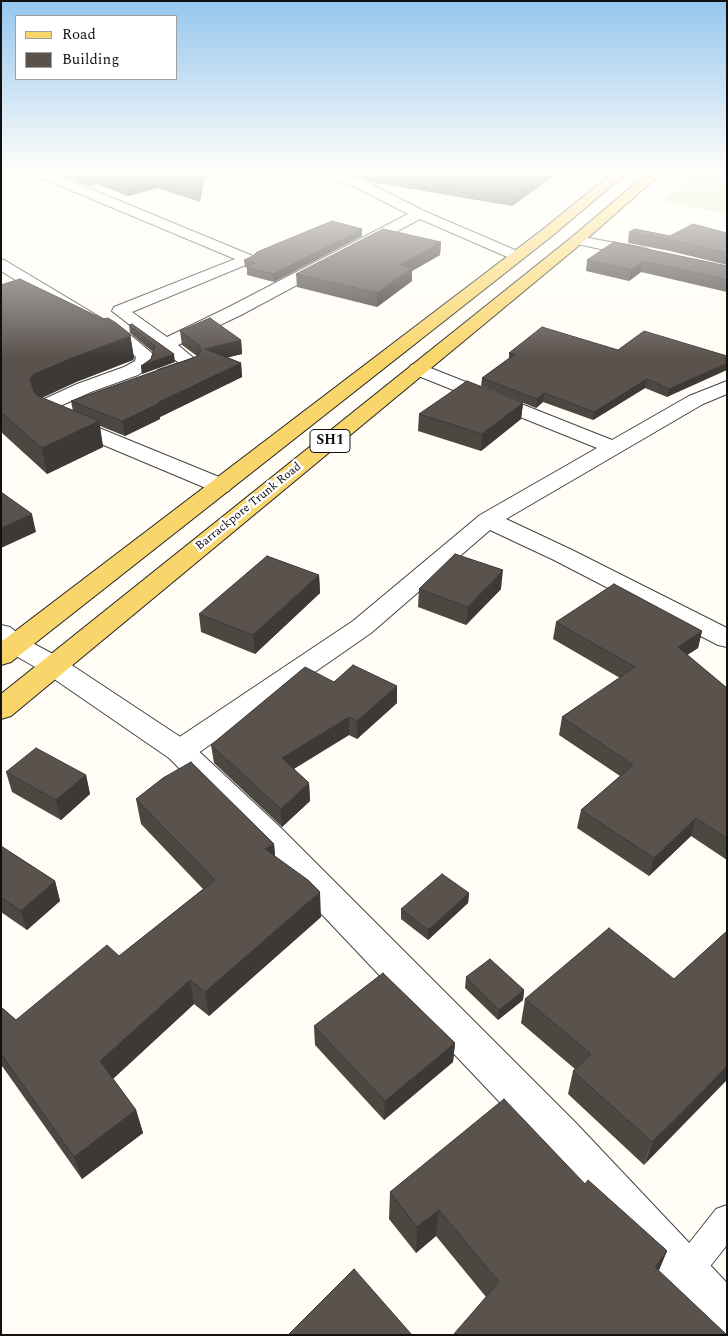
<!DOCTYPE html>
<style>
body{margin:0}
#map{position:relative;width:728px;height:1336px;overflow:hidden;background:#fffdf5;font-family:Spectral,serif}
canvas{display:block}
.frame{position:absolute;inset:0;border:2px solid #111;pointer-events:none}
.legend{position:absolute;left:15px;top:15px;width:162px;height:65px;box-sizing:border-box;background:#fff;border:1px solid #a0a0a0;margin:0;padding:6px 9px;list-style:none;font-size:15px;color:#111}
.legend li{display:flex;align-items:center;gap:10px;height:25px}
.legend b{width:25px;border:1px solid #a0a0a0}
</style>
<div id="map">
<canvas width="728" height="1336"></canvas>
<div class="frame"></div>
<ul class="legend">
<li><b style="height:6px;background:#f9d66b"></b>Road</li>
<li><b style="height:14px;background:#5a524d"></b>Building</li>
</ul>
</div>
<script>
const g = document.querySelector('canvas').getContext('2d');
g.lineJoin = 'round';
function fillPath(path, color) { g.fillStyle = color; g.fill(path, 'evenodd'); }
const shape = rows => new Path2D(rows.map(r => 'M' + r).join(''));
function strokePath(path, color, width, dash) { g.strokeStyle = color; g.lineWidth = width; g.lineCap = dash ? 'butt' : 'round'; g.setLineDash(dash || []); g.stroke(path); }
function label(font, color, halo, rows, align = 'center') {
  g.font = font + ' Spectral,serif'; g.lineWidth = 5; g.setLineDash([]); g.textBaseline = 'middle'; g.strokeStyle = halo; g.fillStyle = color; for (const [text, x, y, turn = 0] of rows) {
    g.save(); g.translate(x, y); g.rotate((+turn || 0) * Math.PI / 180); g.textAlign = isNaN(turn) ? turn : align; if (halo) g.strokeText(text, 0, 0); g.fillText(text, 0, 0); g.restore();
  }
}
const green = shape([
 [696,171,727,171,727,214,664,201]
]);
const service = shape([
 [727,1205,727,1245,697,1283,686,1288,675,1283,670,1272,675,1261,716,1209,727,1205]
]);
const minor = shape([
 [30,171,47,171,253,256,256,259,253,262,132,312,167,337,229,307,408,214,353,186,322,174,320,171,338,171,363,180,424,211,522,253,525,256,522,259,512,259,420,219,241,315,178,345,201,364,199,368,165,380,158,378,156,374,158,370,179,363,112,311,114,307,235,259,32,174,30,171],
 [577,236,644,248,649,250,652,253,649,256,644,258,572,243,570,240,572,237,577,236],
 [418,363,612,440,689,396,727,381,727,394,703,404,506,519,572,550,727,628,727,647,718,645,554,560,490,530,371,633,191,758,180,762,169,758,165,751,169,744,353,621,480,515,597,448,411,373,409,369,411,365,418,363],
 [1,625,10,627,25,639,29,645,25,651,16,653,7,651,1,647,1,625]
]);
const tertiary = shape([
 [1,259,6,261,133,337,154,355,150,367,138,375,91,392,58,407,60,412,229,481,232,486,229,491,221,493,213,491,44,420,37,405,40,401,77,384,124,367,135,361,136,357,121,345,1,271,1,259],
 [16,637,25,639,64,660,191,744,281,828,576,1123,727,1283,727,1335,710,1334,546,1151,257,846,169,758,44,672,7,651,3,645,7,639,16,637]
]);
const primary = shape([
 [615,171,629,171,552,236,11,662,1,665,1,642,542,230,615,171],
 [650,171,664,171,582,243,11,716,1,719,1,694,572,237,650,171]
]);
const wall = shape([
 [52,171,206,171,200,202,157,188,128,196,97,184,89,186],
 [308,171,319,171,319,173],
 [343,171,565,171,550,179,512,206,371,182],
 [629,232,670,236,727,233,727,265,670,251,628,243],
 [362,236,274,282,247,275,247,268,245,267,244,260],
 [441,242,440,255,412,271,412,281,377,307,297,287,296,274],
 [614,242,727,266,727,292,641,272,629,281,586,271,587,260],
 [1,285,130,334,134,358,133,360,76,382,42,398,73,411,71,401,197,356,182,345,180,331,241,340,242,354,227,357,241,363,242,377,160,417,160,419,125,436,100,426,103,447,47,474,1,432],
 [129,325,175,362,142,374,141,366,151,359,153,352,130,333],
 [618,350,727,356,667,397,645,388,593,420,543,402,536,408,481,386,482,378,509,359,509,353],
 [523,403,521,419,481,451,418,431,419,414],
 [319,575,320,593,255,654,201,632,199,614],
 [419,589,501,589,466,625,418,607],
 [556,622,702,631,698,648,687,655,727,688,727,860,691,836,649,876,577,828,581,810,620,776,559,735,562,717,620,678,553,639],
 [334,682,397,686,397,703,357,739,349,735,294,769,309,783,310,801,282,827,214,763,211,745],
 [6,772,86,775,90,794,61,820,12,792],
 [136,799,274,844,275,856,321,917,209,1016,194,1004,113,1079,136,1110,143,1133,82,1179,2,1066,1,1066,1,1007,16,1020,119,956,203,889,141,824],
 [1,846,55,881,60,901,27,930,1,912],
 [469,893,468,903,428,940,401,919,401,909],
 [727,931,644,1165,568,1094,573,1071,575,1069,521,1023,525,999,674,979],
 [466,977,524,990,523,1000,498,1020,465,988],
 [314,1026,455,1043,453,1062,384,1120,315,1045],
 [585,1184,667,1251,659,1270,486,1297,436,1236,416,1253,389,1219,390,1192]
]);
const shadedWall = shape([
 [204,171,206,171,200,202,199,195],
 [549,171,565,171,550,179,512,206,513,197],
 [96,178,97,184,89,186,88,180],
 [156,181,157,188,128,196,127,189],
 [362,229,362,236,274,282,273,274],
 [441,242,440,255,412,271,412,281,377,307,377,293,400,265],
 [643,261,641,272,629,281,631,270],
 [130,334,134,358,133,360,76,382,39,399,36,404,30,379,34,374,72,358],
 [241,340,242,354,206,363,205,349],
 [174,354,175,362,142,374,141,366],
 [241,363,242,377,160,417,160,419,125,436,122,421,157,403],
 [727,363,727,370,667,397,669,389],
 [647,379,645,388,593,420,594,412],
 [544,393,543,402,536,408,537,399],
 [523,403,521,419,481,451,482,434],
 [99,421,103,447,47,474,42,448],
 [32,514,36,532,1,548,1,528],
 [503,570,501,589,466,625,468,607],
 [319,575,320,593,255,654,253,635],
 [702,631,698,648,673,664,678,647],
 [397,686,397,703,357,739,357,721],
 [349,717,349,735,283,775,282,758],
 [86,775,90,794,61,820,56,800],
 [309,783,310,801,282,827,281,809],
 [696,818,691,836,649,876,654,858],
 [274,844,276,868,265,849],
 [55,881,60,901,27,930,21,911],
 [320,892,321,917,209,1016,205,992],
 [469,893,468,903,428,940,428,930],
 [190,980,194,1004,106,1085,100,1061],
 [524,990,523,1000,498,1020,499,1010],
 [455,1043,453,1062,384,1120,385,1101],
 [727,1066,727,1080,644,1165,652,1142],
 [136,1110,143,1133,82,1179,74,1157],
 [439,1210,436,1236,416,1253,417,1227],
 [667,1251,656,1277,655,1267]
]);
const building = shape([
 [67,171,204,171,199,195,156,181,127,189,96,178,88,180,67,171],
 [367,171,549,171,513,197,371,172,367,171],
 [332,221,362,229,273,274,247,268,255,263,244,260,253,256,257,252,332,221],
 [693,224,727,233,727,253,672,240,629,232,635,229,670,236,693,224],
 [383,229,441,242,400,265,412,268,377,293,296,274,383,229],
 [614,242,727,266,727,280,643,261,631,270,587,260,614,242],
 [20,279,103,319,108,318,116,323,130,334,130,336,72,358,34,374,30,379,34,392,38,396,99,421,42,448,1,412,1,285,20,279],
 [210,318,241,340,205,349,241,363,157,403,158,404,122,421,71,401,198,356,201,351,199,345,180,331,210,318],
 [132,324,174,354,141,366,151,359,155,346,129,325,132,324],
 [542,327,618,350,644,331,727,356,727,363,669,389,647,379,594,412,544,393,537,399,482,378,515,354,509,353,542,327],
 [467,381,523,403,482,434,419,414,467,381],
 [1,492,32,514,1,528,1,492],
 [455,554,503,570,468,607,419,589,455,554],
 [267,556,319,575,253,635,199,614,267,556],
 [614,584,702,631,678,647,727,688,727,838,696,818,654,858,581,810,633,765,562,717,635,667,556,622,614,584],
 [353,665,397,686,357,721,349,717,282,758,309,783,281,809,211,745,305,667,334,682,353,665],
 [36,748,86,775,56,800,6,772,36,748],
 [191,762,274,844,265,849,308,880,320,892,205,992,190,980,100,1061,136,1110,74,1157,1,1054,1,1007,16,1020,107,945,119,956,215,880,136,799,163,778,191,762],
 [1,846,55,881,21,911,1,897,1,846],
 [442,874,469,893,428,930,401,909,442,874],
 [609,928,674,979,727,931,727,1066,652,1142,573,1071,591,1054,525,999,609,928],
 [490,959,524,990,499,1010,466,977,490,959],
 [383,973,455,1043,385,1101,314,1026,383,973],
 [504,1099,585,1184,588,1180,665,1249,667,1251,655,1267,727,1335,453,1335,499,1282,439,1210,417,1227,390,1192,504,1099],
 [354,1269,412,1335,288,1335,354,1269]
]);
const farStreetnames = [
 ["Barrackpore Trunk Road",249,507,-39]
];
const shields = [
 [330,441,40]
];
const shieldNames = [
 ["SH1",330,441]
];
fillPath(green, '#d5ebbd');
strokePath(service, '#444', 2);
strokePath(minor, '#444', 2);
strokePath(tertiary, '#444', 2);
strokePath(primary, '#222', 2);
fillPath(service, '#fff');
fillPath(minor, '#fff');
fillPath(tertiary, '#fff');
fillPath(primary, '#f9d66b');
fillPath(wall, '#4d4742');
fillPath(shadedWall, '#3f3936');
fillPath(building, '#5a524d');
strokePath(building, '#3f3936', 1);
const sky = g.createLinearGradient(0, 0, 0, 358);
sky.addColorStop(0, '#95c6ee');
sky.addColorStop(0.48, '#fffefa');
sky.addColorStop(1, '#fffefa00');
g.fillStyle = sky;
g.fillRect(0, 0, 728, 358);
label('12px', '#111', '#fff', farStreetnames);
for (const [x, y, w] of shields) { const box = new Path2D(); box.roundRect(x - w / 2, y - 11.5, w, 23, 4); g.fillStyle = '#fff'; g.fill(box); strokePath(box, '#111', 1); }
label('bold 14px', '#111', null, shieldNames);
</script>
